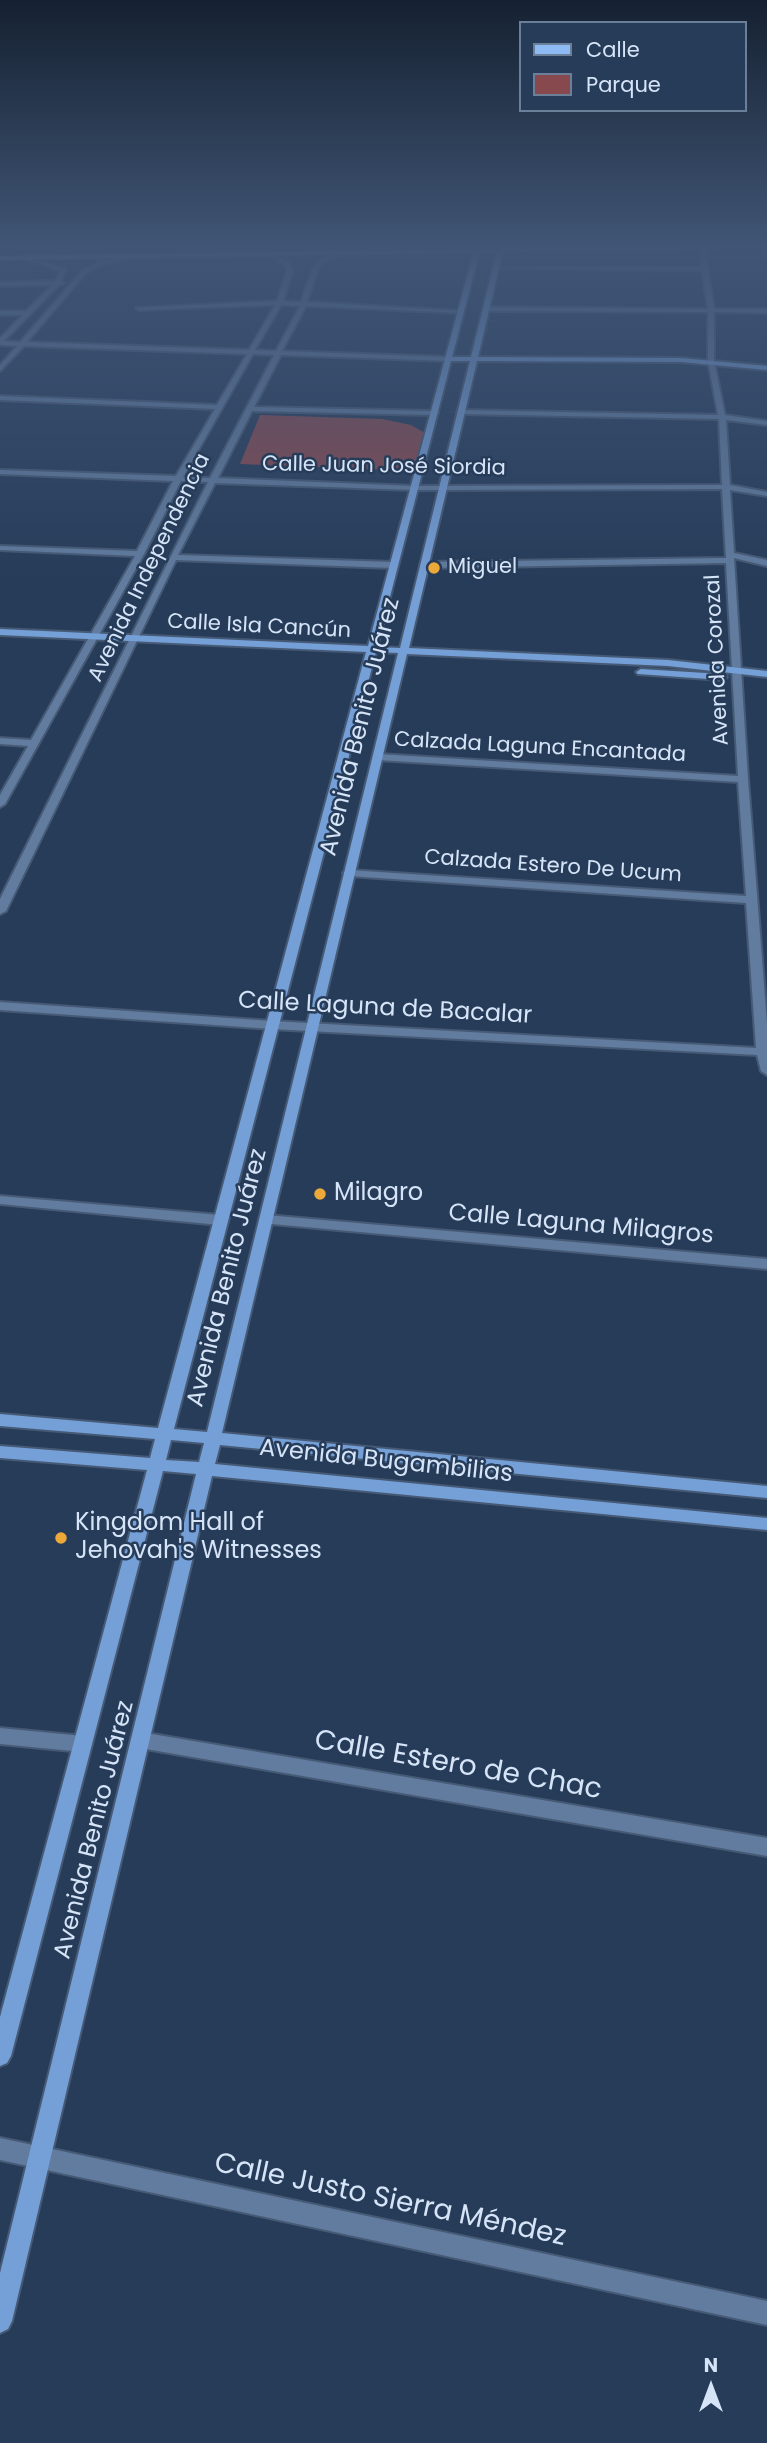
<!DOCTYPE html>
<meta charset="utf-8">
<style>
body{margin:0}
#map{position:relative;width:767px;height:2443px;overflow:hidden;background:#263c59;font-family:Poppins,sans-serif}
canvas{display:block}
.legend{position:absolute;left:519px;top:21px;width:228px;height:91px;box-sizing:border-box;background:#263c59;border:2px solid #6c7f98;margin:0;padding:9px 12px;list-style:none;font-size:21px;color:#d6e4f7}
.legend li{display:flex;align-items:center;gap:14px;height:35px}
.legend b{width:35px;border:2px solid #6c7f98}
.north{position:absolute;left:676px;top:2352px;width:70px;height:70px;-webkit-text-stroke:5px #263c59;paint-order:stroke;rotate:0deg;font-size:19px;font-weight:700;line-height:28px;text-align:center;color:#d6e4f7}
.north::after{content:'';display:block;margin:auto;width:24px;height:32px;background:#d6e4f7;clip-path:polygon(50% 0,100% 100%,50% 72%,0 100%)}
</style>
<div id="map">
<canvas width="767" height="2443"></canvas>
<ul class="legend">
<li><b style="height:9px;background:#8ebaf3"></b>Calle</li>
<li><b style="height:19px;background:#88494e"></b>Parque</li>
</ul>
<div class="north">N</div>
</div>
<script>
const g = document.querySelector('canvas').getContext('2d');
g.lineJoin = 'round';
function fillPath(path, color) { g.fillStyle = color; g.fill(path, 'evenodd'); }
const shape = rows => new Path2D(rows.map(r => 'M' + r).join(''));
function strokePath(path, color, width, dash) { g.strokeStyle = color; g.lineWidth = width; g.lineCap = dash ? 'butt' : 'round'; g.setLineDash(dash || []); g.stroke(path); }
function label(font, color, halo, rows, align = 'center') {
  g.font = font + ' Poppins,sans-serif'; g.lineWidth = 5; g.setLineDash([]); g.textBaseline = 'middle'; g.strokeStyle = halo; g.fillStyle = color; for (const [text, x, y, turn = 0] of rows) {
    g.save(); g.translate(x, y); g.rotate((+turn || 0) * Math.PI / 180); g.textAlign = isNaN(turn) ? turn : align; if (halo) g.strokeText(text, 0, 0); g.fillText(text, 0, 0); g.restore();
  }
}
const green = shape([
 [260,415,382,419,411,425,430,436,421,471,240,464]
]);
const street = shape([
 [700,247,705,248,714,309,767,309,767,313,714,312,714,361,725,415,767,421,767,425,726,420,730,485,767,492,767,496,730,490,734,553,767,560,767,566,734,558,748,779,767,1023,767,1075,761,1071,757,1055,272,1029,0,1010,0,1002,272,1021,756,1048,746,903,349,876,343,873,349,870,746,896,738,782,378,760,373,757,378,754,738,776,726,563,424,568,420,565,424,562,726,558,722,489,414,490,215,483,178,555,393,562,397,565,393,568,176,560,6,911,0,914,0,899,208,482,181,481,144,554,5,804,0,807,0,795,28,746,0,744,0,738,31,740,135,556,0,550,0,546,137,551,173,481,0,474,0,470,176,476,215,409,0,400,0,396,217,405,247,354,24,346,0,371,0,365,17,346,0,345,0,338,23,315,0,315,0,311,26,311,52,285,0,286,0,282,55,281,61,271,25,259,25,257,66,269,61,281,65,283,59,285,4,341,20,342,82,271,97,263,131,254,133,257,101,265,86,273,27,342,249,350,275,305,139,310,136,308,277,301,287,271,284,264,267,255,269,252,288,262,293,271,283,301,301,302,313,268,321,259,343,251,345,254,325,261,318,269,307,302,464,311,461,313,306,306,282,351,448,357,451,359,448,361,281,355,254,407,434,411,438,413,434,415,252,411,218,478,414,486,722,485,719,419,461,414,457,412,461,410,718,415,708,361,708,312,486,311,483,309,486,307,708,309,702,271,493,268,702,267,700,247],
 [281,305,300,306,276,351,255,350,281,305],
 [253,354,274,355,210,478,183,477,253,354],
 [0,1196,220,1215,227,1220,220,1225,0,1204,0,1196],
 [266,1215,767,1259,767,1269,261,1223,259,1220,266,1215],
 [0,1728,83,1736,90,1738,92,1744,90,1750,83,1752,0,1744,0,1728],
 [140,1732,767,1838,767,1856,140,1748,133,1746,131,1740,133,1734,140,1732],
 [0,2138,767,2301,767,2325,0,2160,0,2138]
]);
const secondary = shape([
 [475,247,481,247,452,357,471,357,498,247,504,247,478,357,681,358,767,366,767,370,681,362,477,361,409,648,668,660,767,671,767,677,668,666,407,654,222,1433,767,1486,767,1498,220,1445,215,1464,767,1518,767,1530,212,1476,12,2321,8,2329,0,2333,0,2273,196,1474,163,1471,11,2056,7,2063,0,2066,0,2017,147,1470,0,1458,0,1446,150,1458,155,1439,0,1426,0,1414,158,1428,366,652,0,635,0,629,368,646,475,247],
 [451,361,470,361,400,648,377,647,451,361],
 [376,652,398,653,207,1432,174,1429,376,652],
 [171,1440,204,1443,199,1462,166,1460,171,1440],
 [641,669,722,674,727,677,722,680,638,674,636,672,641,669]
]);
const primary = shape([
 [634,247,767,248,0,260,0,256,634,247]
]);
const markers = [
 [434,568,7,"#eca93a"],
 [320,1194,7,"#eca93a"],
 [61,1538,7,"#eca93a"]
];
const farStreetnames = [
 ["Calle Juan José Siordia",384,467,1],
 ["Avenida Independencia",150,568,-64],
 ["Calle Isla Cancún",259,627,3],
 ["Avenida Corozal",718,660,-93],
 ["Calzada Laguna Encantada",540,748,3],
 ["Calzada Estero De Ucum",553,867,4]
];
const farPoinames = [
 ["Miguel",448,568]
];
const streetNames = [
 ["Avenida Benito Juárez",361,727,-76],
 ["Calle Laguna de Bacalar",385,1009,3],
 ["Calle Laguna Milagros",581,1225,5],
 ["Avenida Benito Juárez",228,1278,-76],
 ["Avenida Bugambilias",386,1462,6],
 ["Avenida Benito Juárez",95,1830,-76]
];
const poiNames = [
 ["Milagro",334,1194],
 ["Kingdom Hall of",75,1524],
 ["Jehovah's Witnesses",75,1552]
];
const nearStreetnames = [
 ["Calle Estero de Chac",458,1766,10],
 ["Calle Justo Sierra Méndez",390,2201,12]
];
fillPath(green, '#88494e');
strokePath(street, '#465a75', 4);
strokePath(secondary, '#465a75', 4);
strokePath(primary, '#465a75', 3);
fillPath(street, '#617c9f');
fillPath(secondary, '#759fd7');
fillPath(primary, '#8ebaf3');
const sky = g.createLinearGradient(0, 0, 0, 589);
sky.addColorStop(0, '#152131');
sky.addColorStop(0.42, '#415676');
sky.addColorStop(1, '#41567600');
g.fillStyle = sky;
g.fillRect(0, 0, 767, 589);
for (const [x, y, r, color] of markers) { const dot = new Path2D(); dot.arc(x, y, r, 0, 2 * Math.PI); g.fillStyle = color; g.fill(dot); strokePath(dot, '#263c59', 2.5); }
label('21px', '#d6e4f7', '#263c59', farStreetnames);
label('21px', '#d6e4f7', '#263c59', farPoinames, 'left');
label('24px', '#d6e4f7', '#263c59', streetNames);
label('24px', '#d6e4f7', '#263c59', poiNames, 'left');
label('28px', '#d6e4f7', '#263c59', nearStreetnames);
</script>
